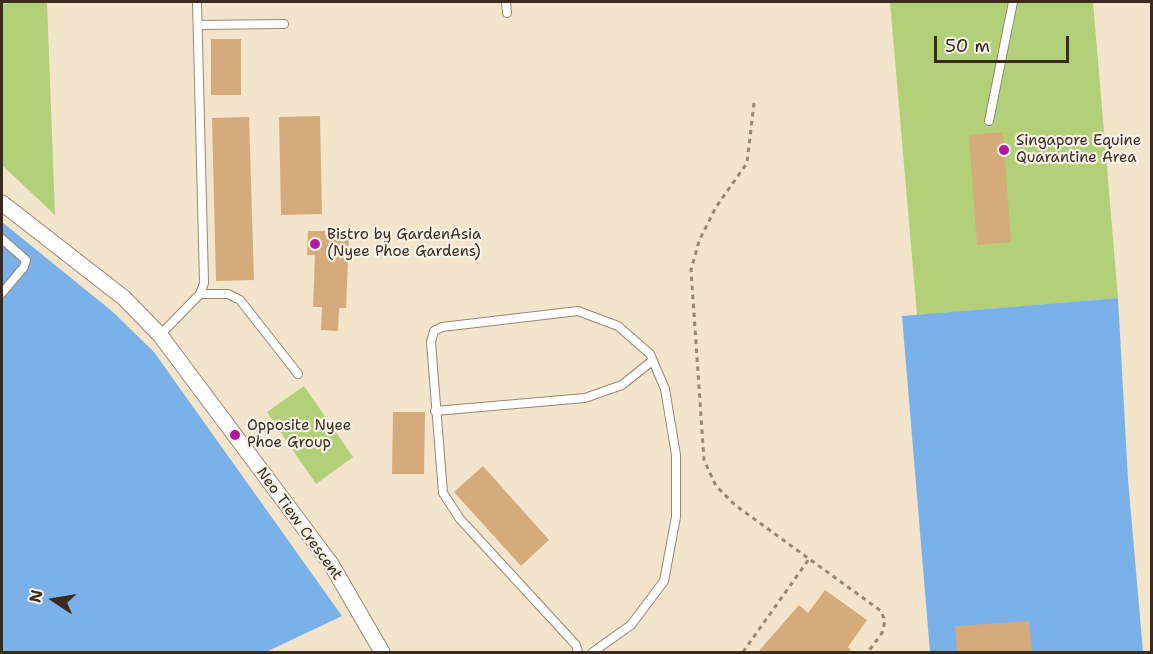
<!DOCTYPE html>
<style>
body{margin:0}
#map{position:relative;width:1153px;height:654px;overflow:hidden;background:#f3e4cc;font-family:"Shantell Sans",sans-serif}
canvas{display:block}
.frame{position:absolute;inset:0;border:3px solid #3b2a1e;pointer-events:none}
.north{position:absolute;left:24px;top:570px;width:60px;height:60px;-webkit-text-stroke:4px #f7f3e8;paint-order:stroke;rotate:282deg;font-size:16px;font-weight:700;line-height:24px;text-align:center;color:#3b2a1e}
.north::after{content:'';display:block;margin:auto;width:21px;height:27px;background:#3b2a1e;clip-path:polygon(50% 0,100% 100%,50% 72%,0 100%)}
.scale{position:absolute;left:934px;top:36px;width:135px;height:27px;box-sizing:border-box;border:3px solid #3b2a1e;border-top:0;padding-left:8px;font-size:18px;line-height:21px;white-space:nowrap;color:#3b2a1e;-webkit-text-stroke:4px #f7f3e8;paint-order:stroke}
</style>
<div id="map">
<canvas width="1153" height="654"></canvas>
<div class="frame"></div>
<div class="north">N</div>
<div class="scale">50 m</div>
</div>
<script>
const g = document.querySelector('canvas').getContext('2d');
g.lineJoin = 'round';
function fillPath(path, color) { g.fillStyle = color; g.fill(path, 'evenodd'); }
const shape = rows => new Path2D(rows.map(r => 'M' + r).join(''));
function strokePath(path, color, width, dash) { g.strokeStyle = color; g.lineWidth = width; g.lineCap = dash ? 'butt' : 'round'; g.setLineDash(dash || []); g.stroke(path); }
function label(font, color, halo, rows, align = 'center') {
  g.font = font + ' "Shantell Sans",sans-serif'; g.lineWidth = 4.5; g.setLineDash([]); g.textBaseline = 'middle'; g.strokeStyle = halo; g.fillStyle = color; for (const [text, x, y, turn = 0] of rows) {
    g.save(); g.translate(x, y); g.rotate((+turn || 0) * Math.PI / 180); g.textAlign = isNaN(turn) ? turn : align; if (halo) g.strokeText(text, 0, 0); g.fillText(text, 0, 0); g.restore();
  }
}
const green = shape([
 [2,2,47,2,55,215,2,165],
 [890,2,1093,2,1118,298,917,315],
 [304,386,353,457,316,484,267,412]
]);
const water = shape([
 [2,222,113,312,154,352,342,616,266,652,2,652],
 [1118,298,1128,479,1143,652,930,652,902,316]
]);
const building = shape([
 [211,39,241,39,241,95,211,95],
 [320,116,322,214,281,215,279,117],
 [249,117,254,280,216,281,212,118],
 [1003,132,1011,242,977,245,969,135],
 [308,231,325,231,325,235,349,236,346,308,339,308,338,331,321,330,322,307,313,307,315,255,307,255],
 [393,412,425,412,424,474,392,474],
 [483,466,549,540,521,566,454,492],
 [825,590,867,620,848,647,851,650,848,652,758,652,799,605,808,613],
 [1029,621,1032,652,957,652,955,626]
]);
const path = shape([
 [754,103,747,163,716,207,699,241,691,270,704,460,716,486,735,505,881,611,885,621,882,633,868,652],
 [743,652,809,559]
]);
const service = shape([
 [506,2,507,13],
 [198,25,284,24],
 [989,121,1013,2],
 [2,239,26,260,24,267,2,293],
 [200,294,228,294,240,300,298,374],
 [160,335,200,294,204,283,197,2],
 [435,411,585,398,622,385,652,361],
 [578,652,576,645,460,519,443,493,431,342,434,331,442,327,578,311,618,326,650,354,665,389,676,455,676,517,664,581,631,625,593,652]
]);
const minor = shape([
 [2,203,124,298,160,335,331,564,382,652]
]);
const markers = [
 [1004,150,6,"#b5179e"],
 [315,244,6,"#b5179e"],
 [235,435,6,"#b5179e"]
];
const poiNames = [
 ["Singapore Equine",1016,141],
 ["Quarantine Area",1016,158],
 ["Bistro by GardenAsia",327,235],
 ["(Nyee Phoe Gardens)",327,252],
 ["Opposite Nyee",247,426],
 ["Phoe Group",247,443]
];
const streetNames = [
 ["Neo Tiew Crescent",299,524,54]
];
fillPath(green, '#b1d077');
fillPath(water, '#7ab1e9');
fillPath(building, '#d5ab7b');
strokePath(service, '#978775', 10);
strokePath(minor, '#978775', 17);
strokePath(path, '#978775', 3, [4.5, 4.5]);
strokePath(service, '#fff', 8);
strokePath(minor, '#fff', 15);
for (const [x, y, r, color] of markers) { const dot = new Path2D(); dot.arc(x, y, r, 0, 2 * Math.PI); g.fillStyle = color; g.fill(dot); strokePath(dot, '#f7f3e8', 2); }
label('15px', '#3b2a1e', '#f7f3e8', poiNames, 'left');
label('15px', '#3b2a1e', '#f7f3e8', streetNames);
</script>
